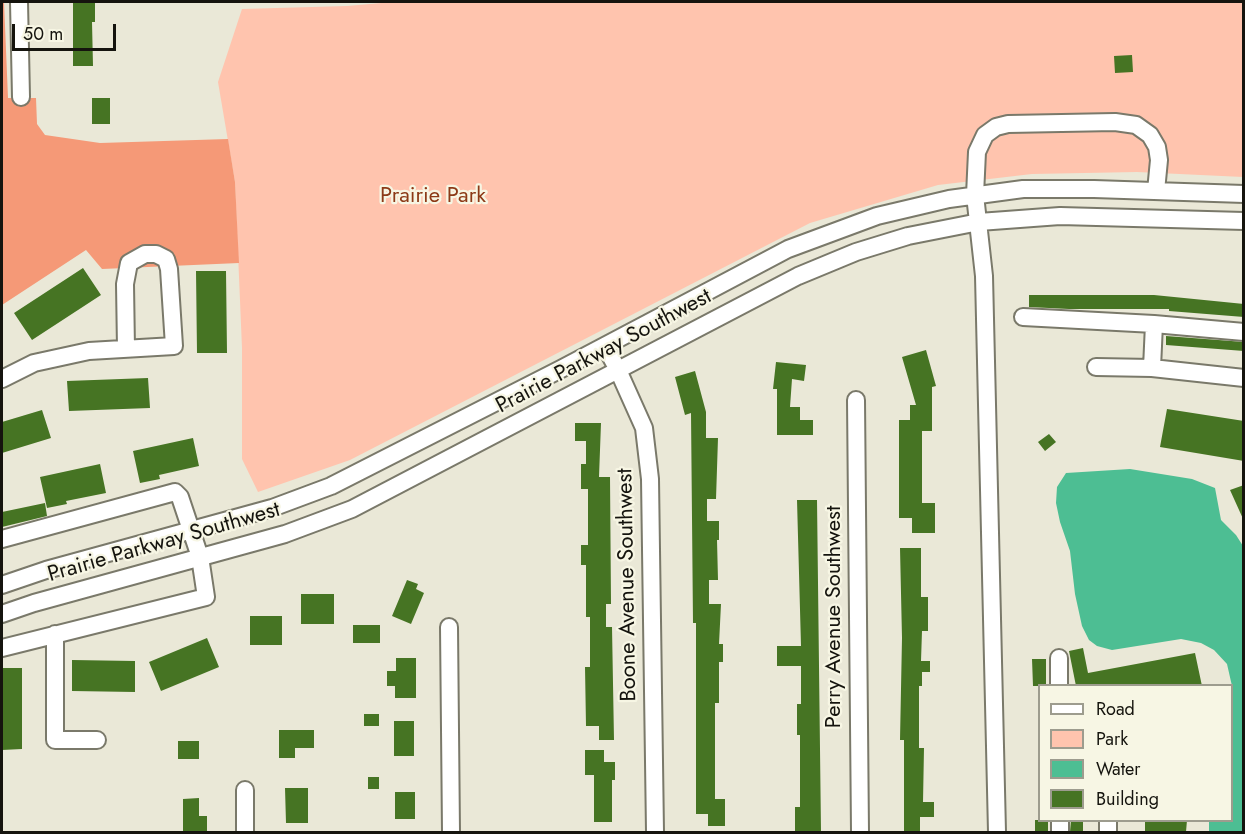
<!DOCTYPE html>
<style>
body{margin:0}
#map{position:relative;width:1245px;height:834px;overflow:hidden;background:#eae8d7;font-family:Jost,sans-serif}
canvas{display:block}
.frame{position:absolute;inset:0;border:3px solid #15140e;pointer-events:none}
.legend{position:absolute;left:1038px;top:684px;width:195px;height:138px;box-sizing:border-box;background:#f7f6e4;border:2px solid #9d9c8e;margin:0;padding:8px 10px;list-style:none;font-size:18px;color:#15140e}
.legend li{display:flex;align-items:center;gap:12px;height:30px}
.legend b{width:30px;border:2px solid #9d9c8e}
.scale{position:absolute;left:12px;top:24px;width:104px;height:27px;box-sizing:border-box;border:3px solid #15140e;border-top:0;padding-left:8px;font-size:18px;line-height:21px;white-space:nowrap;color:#15140e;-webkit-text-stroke:4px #f7f6e4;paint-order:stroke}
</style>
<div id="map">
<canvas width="1245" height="834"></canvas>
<div class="frame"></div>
<ul class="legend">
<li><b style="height:8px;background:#fff"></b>Road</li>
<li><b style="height:16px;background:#ffc4ae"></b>Park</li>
<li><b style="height:16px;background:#4dbe93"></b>Water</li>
<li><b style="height:16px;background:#467423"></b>Building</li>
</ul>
<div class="scale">50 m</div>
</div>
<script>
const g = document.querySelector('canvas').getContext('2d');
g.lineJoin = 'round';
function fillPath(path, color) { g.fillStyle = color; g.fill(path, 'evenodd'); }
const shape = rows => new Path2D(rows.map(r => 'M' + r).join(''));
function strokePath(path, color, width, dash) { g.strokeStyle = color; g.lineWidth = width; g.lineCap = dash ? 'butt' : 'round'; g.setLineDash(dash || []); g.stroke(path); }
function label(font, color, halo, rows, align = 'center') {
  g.font = font + ' Jost,sans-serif'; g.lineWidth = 4.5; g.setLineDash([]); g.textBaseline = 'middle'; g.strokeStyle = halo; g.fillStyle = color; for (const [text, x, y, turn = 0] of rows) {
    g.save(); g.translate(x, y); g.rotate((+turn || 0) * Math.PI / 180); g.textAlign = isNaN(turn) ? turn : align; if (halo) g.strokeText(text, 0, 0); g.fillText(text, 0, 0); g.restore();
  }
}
const green = shape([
 [393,2,1243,2,1243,177,1137,172,1032,174,938,185,810,223,350,460,258,492,242,459,242,348,235,182,218,82,242,9,347,6]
]);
const forest = shape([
 [2,2,4,2,8,98,36,98,37,124,45,135,100,143,228,139,235,182,239,263,102,269,86,250,2,305]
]);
const water = shape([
 [1130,469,1192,479,1215,488,1221,520,1236,535,1243,546,1243,832,1209,832,1209,821,1232,820,1232,686,1227,664,1214,650,1201,643,1181,639,1112,650,1097,646,1089,640,1082,626,1075,594,1070,551,1060,522,1056,503,1057,487,1066,473]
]);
const building = shape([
 [73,2,95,2,95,22,92,22,93,66,73,66],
 [1132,55,1133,72,1115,73,1114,56],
 [92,98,110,98,110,124,92,124],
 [83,268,101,295,32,340,14,313],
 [196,271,226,271,227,353,197,353],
 [1029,295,1154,295,1244,304,1244,317,1169,311,1169,309,1069,309,1029,307],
 [1166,336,1244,342,1244,351,1166,345],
 [926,350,936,386,932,387,932,431,922,431,922,503,935,503,935,533,912,533,912,518,899,518,899,420,910,420,910,405,916,405,902,357],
 [776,362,806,365,804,381,792,379,790,407,800,407,800,420,813,420,813,435,777,435,777,389,773,389],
 [695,371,706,412,706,438,718,438,716,499,707,499,707,521,719,521,719,540,717,540,718,580,709,580,709,604,721,604,719,644,723,644,723,662,719,662,719,703,715,703,715,799,725,799,725,826,708,826,708,814,696,814,696,623,693,623,691,413,685,415,675,377],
 [148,378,150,408,69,411,67,381],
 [1167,409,1244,421,1244,461,1160,447],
 [42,410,51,438,2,453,2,422],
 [575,423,601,423,599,477,610,477,611,604,606,604,606,627,612,627,614,740,599,740,599,726,586,726,585,667,590,667,590,617,586,617,586,565,581,565,581,545,588,545,588,489,581,489,581,464,586,464,586,441,575,441],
 [1049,434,1056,442,1045,451,1038,442],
 [193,438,199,466,159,475,160,479,140,483,133,451],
 [100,464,106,493,66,501,67,504,47,508,40,477],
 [1244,485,1244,521,1230,490],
 [797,500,817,500,821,832,795,832,795,807,800,807,800,735,797,735,797,704,801,704,801,666,777,666,777,646,801,646],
 [45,503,47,516,2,527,2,512],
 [900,548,921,548,921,597,928,597,928,631,922,631,921,661,930,661,930,672,922,672,922,686,919,686,919,748,924,748,923,802,934,802,934,817,920,817,920,832,904,832,904,740,900,740,902,638],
 [407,580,418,584,416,589,424,593,411,624,392,616],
 [301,594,334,594,334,624,301,624],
 [250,616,282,616,282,645,250,645],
 [353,625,380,625,380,643,353,643],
 [207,638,219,667,161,691,149,662],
 [1083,648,1088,673,1195,653,1202,686,1076,686,1069,651],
 [396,658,416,658,416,698,395,698,395,686,387,686,387,671,396,671],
 [1032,659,1046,659,1046,686,1033,686],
 [72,660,135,661,135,692,72,691],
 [2,668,22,668,22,749,2,750],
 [364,714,379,714,379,726,364,726],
 [394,721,414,721,414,756,394,756],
 [279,730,314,730,314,748,295,748,295,758,279,758],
 [178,741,199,741,199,759,178,759],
 [585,750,604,750,604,762,615,762,615,780,612,780,612,822,594,822,594,775,585,775],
 [368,777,379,777,379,789,368,789],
 [285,788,308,788,308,823,286,823],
 [395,792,415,792,415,819,395,819],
 [199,798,199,816,207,816,207,832,183,832,183,799],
 [1035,820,1048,820,1048,832,1035,832],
 [1071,820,1083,820,1083,832,1070,832],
 [1145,820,1187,820,1186,832,1145,832]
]);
const minor = shape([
 [19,2,21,97],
 [1023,317,1154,324,1244,332],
 [605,346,618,370,644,428,650,479,655,832],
 [1096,367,1152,368,1244,378],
 [1152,368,1154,324],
 [2,379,34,363,89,351,174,346,169,269,166,259,156,254,145,254,129,263,125,284,126,349],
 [856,400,860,832],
 [2,539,175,492,180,497,200,557,206,597,2,648],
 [2,585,46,570,272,508,331,486,561,369,788,249,877,216,949,199,1023,189,1094,189,1244,194],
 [2,614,34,603,285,534,352,509,798,276,856,252,908,236,979,222,1060,216,1244,221],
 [449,627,451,832],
 [55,634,55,740,97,740],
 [1059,658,1059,686],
 [245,790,245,832],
 [1060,820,1060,832],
 [1108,820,1108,832],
 [997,832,984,276,975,195,977,152,985,135,996,127,1008,124,1115,122,1136,125,1150,135,1157,147,1159,160,1156,191]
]);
const parkNames = [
 ["Prairie Park",433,197]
];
const streetNames = [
 ["Prairie Parkway Southwest",604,352,-28],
 ["Prairie Parkway Southwest",164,543,-16],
 ["Boone Avenue Southwest",628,585,-91],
 ["Perry Avenue Southwest",835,617,-90]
];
fillPath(green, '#ffc4ae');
fillPath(forest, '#f59977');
fillPath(water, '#4dbe93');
fillPath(building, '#467423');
strokePath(minor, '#7a796a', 20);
strokePath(minor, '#fff', 16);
label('22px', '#8c3a17', '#f7f6e4', parkNames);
label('22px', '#15140e', '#f7f6e4', streetNames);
</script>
